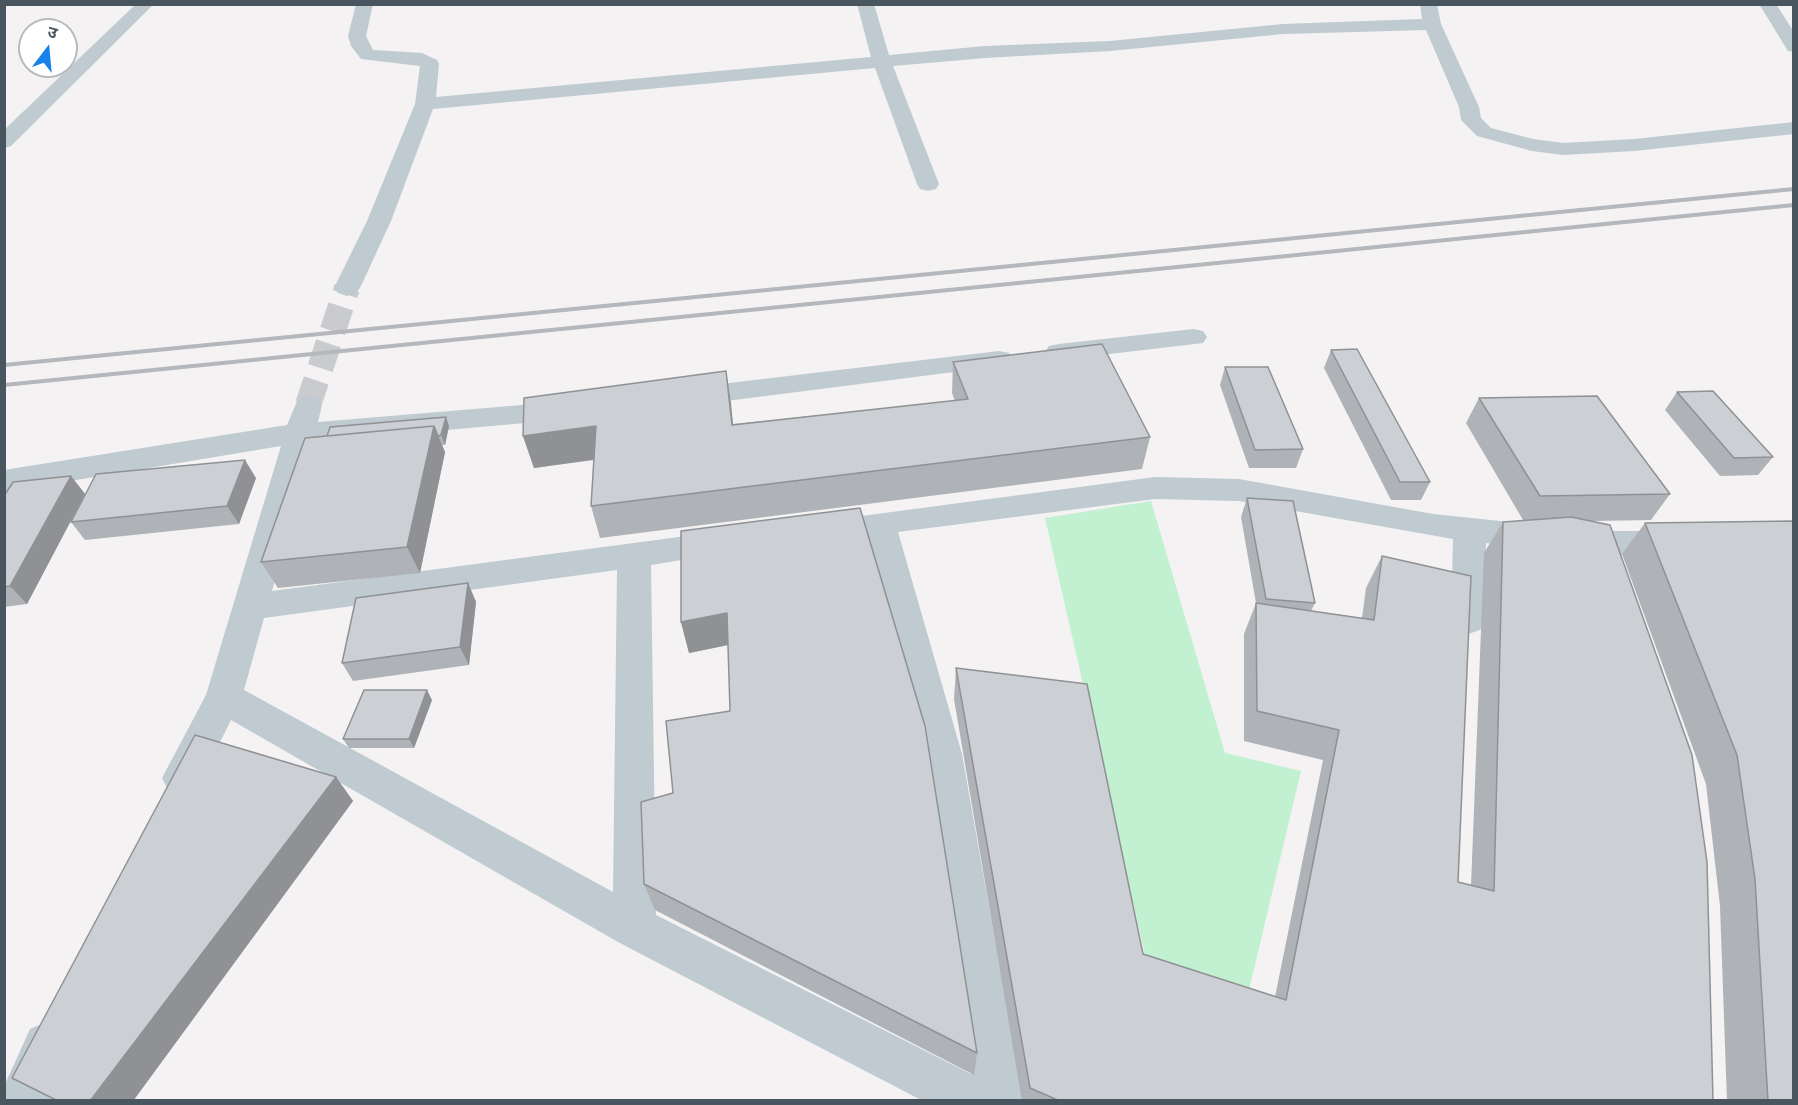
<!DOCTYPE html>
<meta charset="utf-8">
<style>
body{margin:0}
#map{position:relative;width:1798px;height:1105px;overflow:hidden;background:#f4f2f2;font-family:Cabin,"Noto Sans Devanagari",sans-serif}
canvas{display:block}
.frame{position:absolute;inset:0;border:6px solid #495660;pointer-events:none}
.north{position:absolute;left:18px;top:18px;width:60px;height:60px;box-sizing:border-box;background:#fff;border:2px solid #b6bbbf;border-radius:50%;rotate:16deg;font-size:16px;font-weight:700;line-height:24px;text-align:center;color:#495660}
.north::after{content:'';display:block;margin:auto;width:21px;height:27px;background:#1782e9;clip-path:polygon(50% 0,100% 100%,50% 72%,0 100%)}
</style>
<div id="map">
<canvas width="1798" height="1105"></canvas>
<div class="frame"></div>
<div class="north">उ</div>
</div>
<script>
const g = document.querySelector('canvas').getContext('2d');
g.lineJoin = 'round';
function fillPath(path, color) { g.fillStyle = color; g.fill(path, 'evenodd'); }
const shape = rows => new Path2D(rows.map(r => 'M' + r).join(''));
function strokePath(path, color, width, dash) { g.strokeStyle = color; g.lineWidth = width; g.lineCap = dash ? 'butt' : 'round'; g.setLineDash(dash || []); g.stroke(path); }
const green = shape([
 [1151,501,1225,753,1301,771,1249,990,1146,959,1045,518]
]);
const minorTunnel = shape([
 [308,405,347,288]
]);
const minor = shape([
 [136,4,154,4,11,146,4,148,4,130,136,4],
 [356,4,373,4,366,36,373,50,422,53,437,60,439,64,436,97,871,57,857,4,874,4,889,55,985,46,1110,41,1283,24,1422,19,1420,4,1437,4,1441,24,1479,107,1481,118,1491,128,1533,139,1563,143,1634,139,1794,122,1794,134,1634,151,1563,155,1532,151,1477,136,1461,120,1459,107,1426,30,1283,34,1110,51,985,58,893,66,939,184,936,189,928,191,920,189,917,184,875,68,433,109,391,221,360,288,356,293,347,296,338,293,334,288,367,221,415,104,420,66,361,59,351,46,348,36,356,4],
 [1759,4,1776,4,1794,32,1794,52,1788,51,1759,4],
 [1194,329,1203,331,1207,337,1203,343,1059,360,1049,358,1045,352,1049,346,1059,344,1194,329],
 [999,351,1009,353,1013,359,1009,365,687,406,677,403,673,397,677,391,687,388,999,351],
 [308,396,318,399,322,405,318,422,570,401,580,403,584,410,580,417,570,419,312,442,272,591,724,531,736,535,740,543,736,551,651,565,656,915,971,1074,924,754,866,537,820,543,809,539,804,531,809,523,1155,477,1239,479,1433,514,1529,524,1600,531,1674,531,1686,535,1690,543,1686,551,1674,555,1600,555,1486,543,1485,620,1480,630,1468,634,1456,630,1451,620,1453,539,1239,501,1155,499,898,532,962,754,1023,1100,921,1100,618,942,231,720,196,790,182,795,168,790,162,778,206,695,281,446,4,492,4,470,287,425,298,399,308,396],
 [617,570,613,892,244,690,264,618,617,570],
 [47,1022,64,1029,71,1046,54,1085,50,1100,4,1100,6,1082,30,1029,47,1022]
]);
const rail = shape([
 [4,365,1794,189],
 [4,385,1794,205]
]);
const wall = shape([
 [1331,350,1430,482,1421,500,1391,500,1324,368],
 [953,362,1150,437,1142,469,600,538,591,506,594,460,534,468,523,436,726,371,733,424,955,401,952,393],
 [1225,367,1303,449,1296,468,1249,468,1220,385],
 [1677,392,1773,457,1758,475,1720,476,1665,410],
 [1479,398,1670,494,1651,520,1591,521,1713,1101,1022,1101,954,699,956,668,1143,954,1275,997,1323,760,1244,741,1244,634,1256,603,1241,517,1247,498,1315,603,1311,611,1362,618,1366,588,1382,556,1458,882,1471,886,1484,553,1503,522,1523,520,1466,423],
 [449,426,445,445,442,445,445,452,420,573,278,588,261,562],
 [71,476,85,494,27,604,4,607,4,496],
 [256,478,239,524,85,540,71,522],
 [1794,521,1794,1101,1727,1101,1720,906,1706,784,1622,554,1645,523],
 [681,531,977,1053,974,1075,655,910,644,884,730,711,728,645,689,653,681,622],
 [468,583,476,602,469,665,353,681,342,663],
 [432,700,414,748,349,748,343,739],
 [336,777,353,801,133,1101,56,1101,12,1078]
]);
const shadedWall = shape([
 [726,371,731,403,736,456,732,425],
 [446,417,449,426,445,445,441,435],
 [434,426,445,452,420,573,407,547],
 [596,426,605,458,534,468,523,436],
 [245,460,256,478,239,524,227,506],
 [71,476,85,494,27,604,10,586],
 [468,583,476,602,469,665,460,647],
 [727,613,733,644,689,653,681,622],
 [427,690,432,700,414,748,409,739],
 [336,777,353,801,133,1101,90,1101]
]);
const building = shape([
 [1102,344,1150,437,591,506,596,426,523,436,524,398,726,371,732,425,968,399,953,362,1102,344],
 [1357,349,1430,482,1400,482,1331,350,1357,349],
 [1225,367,1268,367,1303,449,1255,450,1225,367],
 [1713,391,1773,457,1734,458,1677,392,1713,391],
 [1597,396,1670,494,1540,496,1479,398,1597,396],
 [446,417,441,435,438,436,434,426,327,436,330,427,446,417],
 [434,426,407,547,261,562,305,438,434,426],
 [245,460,227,506,71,522,96,474,245,460],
 [71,476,10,586,4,587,4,496,13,482,71,476],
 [1247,498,1293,501,1315,603,1266,599,1247,498],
 [860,508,925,726,977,1053,644,884,641,802,673,793,666,721,730,711,727,613,681,622,681,531,860,508],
 [1571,517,1610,525,1692,755,1707,862,1713,1101,1060,1101,1030,1088,956,668,1087,684,1143,954,1286,1000,1339,730,1257,711,1256,603,1374,620,1382,556,1471,576,1458,882,1494,891,1503,522,1571,517],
 [1794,521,1794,1101,1768,1101,1755,879,1737,755,1645,523,1794,521],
 [468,583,460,647,342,663,356,598,468,583],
 [364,690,427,690,409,739,343,739,364,690],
 [195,735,336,777,90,1101,58,1101,12,1078,195,735]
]);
fillPath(green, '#c1f1d0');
strokePath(minorTunnel, '#c9cbce', 26, [26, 13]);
fillPath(minor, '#bfcad1');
strokePath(rail, '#b4b7bc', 4);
fillPath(wall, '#afb2b6');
fillPath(shadedWall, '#8f9194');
fillPath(building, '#cccfd4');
strokePath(building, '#8f9194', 1.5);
</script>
